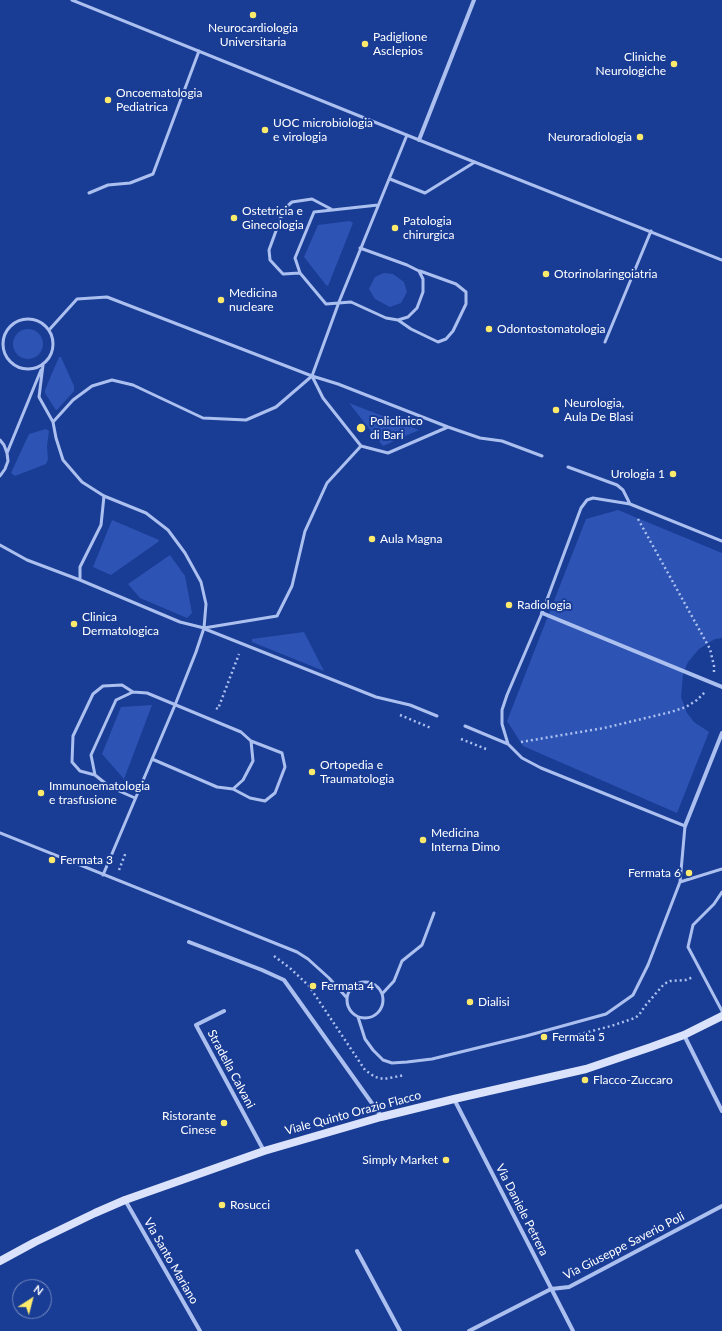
<!DOCTYPE html>
<style>
body{margin:0}
#map{position:relative;width:722px;height:1331px;overflow:hidden;background:#193c95;font-family:Lato,sans-serif}
canvas{display:block}
.north{position:absolute;left:12px;top:1279px;width:40px;height:40px;box-sizing:border-box;background:#193c95;border:1px solid #758abf;border-radius:50%;rotate:36deg;font-size:11px;font-weight:700;line-height:16px;text-align:center;color:#fff}
.north::after{content:'';display:block;margin:auto;width:14px;height:18px;background:#ffeb6b;clip-path:polygon(50% 0,100% 100%,50% 72%,0 100%)}
</style>
<div id="map">
<canvas width="722" height="1331"></canvas>
<div class="north">N</div>
</div>
<script>
const g = document.querySelector('canvas').getContext('2d');
g.lineJoin = 'round';
function fillPath(path, color) { g.fillStyle = color; g.fill(path, 'evenodd'); }
const shape = rows => new Path2D(rows.map(r => 'M' + r).join(''));
function strokePath(path, color, width, dash) { g.strokeStyle = color; g.lineWidth = width; g.lineCap = dash ? 'butt' : 'round'; g.setLineDash(dash || []); g.stroke(path); }
function label(font, color, halo, rows, align = 'center') {
  g.font = font + ' Lato,sans-serif'; g.lineWidth = 4; g.setLineDash([]); g.textBaseline = 'middle'; g.strokeStyle = halo; g.fillStyle = color; for (const [text, x, y, turn = 0] of rows) {
    g.save(); g.translate(x, y); g.rotate((+turn || 0) * Math.PI / 180); g.textAlign = isNaN(turn) ? turn : align; if (halo) g.strokeText(text, 0, 0); g.fillText(text, 0, 0); g.restore();
  }
}
const green = shape([
 [350,221,353,223,328,286,326,285,304,257,318,225],
 [384,273,393,274,404,282,407,292,401,303,390,307,375,299,369,289,375,277],
 '13 344a15 15 0 1 1 30 0a15 15 0 1 1-30 0Z',
 [59,357,61,357,74,386,74,391,57,410,55,409,45,393,45,390],
 [349,403,419,430,383,446],
 [46,429,49,431,47,446,48,459,46,464,15,476,11,473,29,434],
 [618,510,722,553,722,638,715,639,699,649,688,662,683,674,681,697,687,713,694,722,709,732,677,813,523,746,507,721,586,519],
 [112,520,159,540,158,542,111,575,93,567],
 [170,555,185,576,192,613,187,618,140,598,128,584],
 [304,632,324,671,252,642,252,639],
 [152,705,124,779,102,754,121,707]
]);
const path = shape([
 [638,519,710,649,714,666,714,673],
 [216,708,218,709,239,654],
 [400,715,431,728],
 [461,739,486,749],
 [521,742,604,728,671,712,686,707,697,700,705,692],
 [119,870,126,852],
 [274,956,291,969,309,986,365,1070,375,1077,384,1079,405,1075],
 [569,1037,611,1026,635,1018,639,1015,645,1006,664,984,670,981,686,980,693,977]
]);
const lane = shape([
 [72,0,429,144,722,260],
 [390,179,425,193,475,162],
 [89,193,108,185,130,183,153,174,199,51],
 [360,248,407,265,419,271,423,279,423,292,417,308,408,317,398,320,386,318,351,302,326,304,300,273,295,258,314,212,378,205],
 [300,273,283,274,270,260,269,250,284,209,292,202,312,199,331,209],
 '3 344a25 25 0 1 1 50 0a25 25 0 1 1-50 0Z',
 [398,320,411,329,438,342,446,339,453,331,466,304,466,292,456,284,420,271],
 [49,330,77,299,107,297,312,376,338,384,448,427,480,438,502,441,542,456],
 [605,342,651,231],
 [43,365,39,397,53,422,56,438,63,460,82,482,104,496,146,513,168,530,185,553,201,582,206,604,204,628],
 [312,376,323,398,361,446,388,453,448,427],
 [53,422,73,400,92,386,112,380,133,385,203,418,246,420,276,407,312,376,339,302,407,135],
 [0,440,4,445,7,453,8,461,5,469,0,476],
 [7,453,41,370],
 [568,467,617,485,623,490,630,504],
 [0,545,27,560,80,580,180,622,204,628,196,652,175,705,103,875],
 [80,580,80,567,101,525,104,496],
 [204,628,277,616,292,586,305,531,327,483,361,446],
 [205,629,376,697,410,705,437,716],
 [465,726,508,744],
 [95,775,80,771,72,762,73,736,93,694,103,686,122,685,133,692],
 [233,789,250,798,265,801,275,793,285,767,282,753,251,741],
 [135,798,110,787,95,775,91,755,116,700,133,692,147,693,241,732,251,741,253,761,243,780,233,789,217,787,152,759],
 [0,833,297,952,308,959,329,978,347,998],
 [680,882,722,869],
 [722,892,714,904,693,925,688,947,722,1011],
 '347 1000a18 18 0 1 1 36 0a18 18 0 1 1-36 0Z',
 [382,994,394,981,402,961,422,945,434,913],
 [358,1017,365,1039,373,1050,383,1060,392,1063,407,1062,432,1059,526,1036,606,1014,633,995,648,965,680,882,685,826,541,768,522,758,508,744,502,724,502,710,507,695,542,613,581,508,587,500,593,498,630,504,722,541]
]);
const street = shape([
 [419,140,474,0],
 [542,613,722,687],
 [685,826,722,733],
 [189,942,262,970,284,980,381,1116],
 [224,1011,196,1025,264,1151],
 [684,1035,722,1111],
 [454,1099,573,1331],
 [125,1200,200,1331],
 [357,1251,400,1331],
 [469,1331,551,1289,569,1287,722,1206]
]);
const secondary = shape([
 [0,1261,35,1242,95,1213,125,1200,264,1151,381,1117,454,1099,586,1069,651,1047,684,1035,722,1016]
]);
const markers = [
 [253,15,4,"#ffeb6b"],
 [365,44,4,"#ffeb6b"],
 [674,64,4,"#ffeb6b"],
 [108,100,4,"#ffeb6b"],
 [265,130,4,"#ffeb6b"],
 [640,137,4,"#ffeb6b"],
 [234,218,4,"#ffeb6b"],
 [395,228,4,"#ffeb6b"],
 [546,274,4,"#ffeb6b"],
 [221,300,4,"#ffeb6b"],
 [489,329,4,"#ffeb6b"],
 [556,410,4,"#ffeb6b"],
 [361,428,5,"#ffeb6b"],
 [673,474,4,"#ffeb6b"],
 [372,539,4,"#ffeb6b"],
 [509,605,4,"#ffeb6b"],
 [74,624,4,"#ffeb6b"],
 [312,772,4,"#ffeb6b"],
 [41,793,4,"#ffeb6b"],
 [423,840,4,"#ffeb6b"],
 [52,860,4,"#ffeb6b"],
 [689,873,4,"#ffeb6b"],
 [313,986,4,"#ffeb6b"],
 [470,1002,4,"#ffeb6b"],
 [544,1037,4,"#ffeb6b"],
 [585,1080,4,"#ffeb6b"],
 [224,1123,4,"#ffeb6b"],
 [446,1160,4,"#ffeb6b"],
 [222,1205,4,"#ffeb6b"]
];
const poiNames = [
 ["Neurocardiologia",253,28,"center"],
 ["Universitaria",253,42,"center"],
 ["Padiglione",373,37],
 ["Asclepios",373,51],
 ["Cliniche",666,57,"right"],
 ["Neurologiche",666,71,"right"],
 ["Oncoematologia",116,93],
 ["Pediatrica",116,107],
 ["UOC microbiologia",273,123],
 ["e virologia",273,137],
 ["Neuroradiologia",632,137,"right"],
 ["Ostetricia e",242,211],
 ["Ginecologia",242,225],
 ["Patologia",403,221],
 ["chirurgica",403,235],
 ["Otorinolaringoiatria",554,274],
 ["Medicina",229,293],
 ["nucleare",229,307],
 ["Odontostomatologia",497,329],
 ["Neurologia,",564,403],
 ["Aula De Blasi",564,417],
 ["Policlinico",370,421],
 ["di Bari",370,435],
 ["Urologia 1",665,474,"right"],
 ["Aula Magna",380,539],
 ["Radiologia",517,605],
 ["Clinica",82,617],
 ["Dermatologica",82,631],
 ["Ortopedia e",320,765],
 ["Traumatologia",320,779],
 ["Immunoematologia",49,786],
 ["e trasfusione",49,800],
 ["Medicina",431,833],
 ["Interna Dimo",431,847],
 ["Fermata 3",60,860],
 ["Fermata 6",681,873,"right"],
 ["Fermata 4",321,986],
 ["Dialisi",478,1002],
 ["Fermata 5",552,1037],
 ["Flacco-Zuccaro",593,1080],
 ["Ristorante",216,1116,"right"],
 ["Cinese",216,1130,"right"],
 ["Simply Market",438,1160,"right"],
 ["Rosucci",230,1205]
];
const streetNames = [
 ["Stradella Calvani",231,1069,62],
 ["Viale Quinto Orazio Flacco",353,1113,-15],
 ["Via Daniele Petrera",522,1210,63],
 ["Via Giuseppe Saverio Poli",624,1246,-27],
 ["Via Santo Mariano",171,1261,60]
];
fillPath(green, '#2d54b4');
strokePath(path, '#acc0f0', 2.5, [2, 3]);
strokePath(lane, '#acc0f0', 3);
strokePath(street, '#acc0f0', 4);
strokePath(secondary, '#dae3fb', 8);
for (const [x, y, r, color] of markers) { const dot = new Path2D(); dot.arc(x, y, r, 0, 2 * Math.PI); g.fillStyle = color; g.fill(dot); strokePath(dot, '#193c95', 1.5); }
label('12px', '#fff', '#193c95', poiNames, 'left');
label('12px', '#fff', '#193c95', streetNames);
</script>
